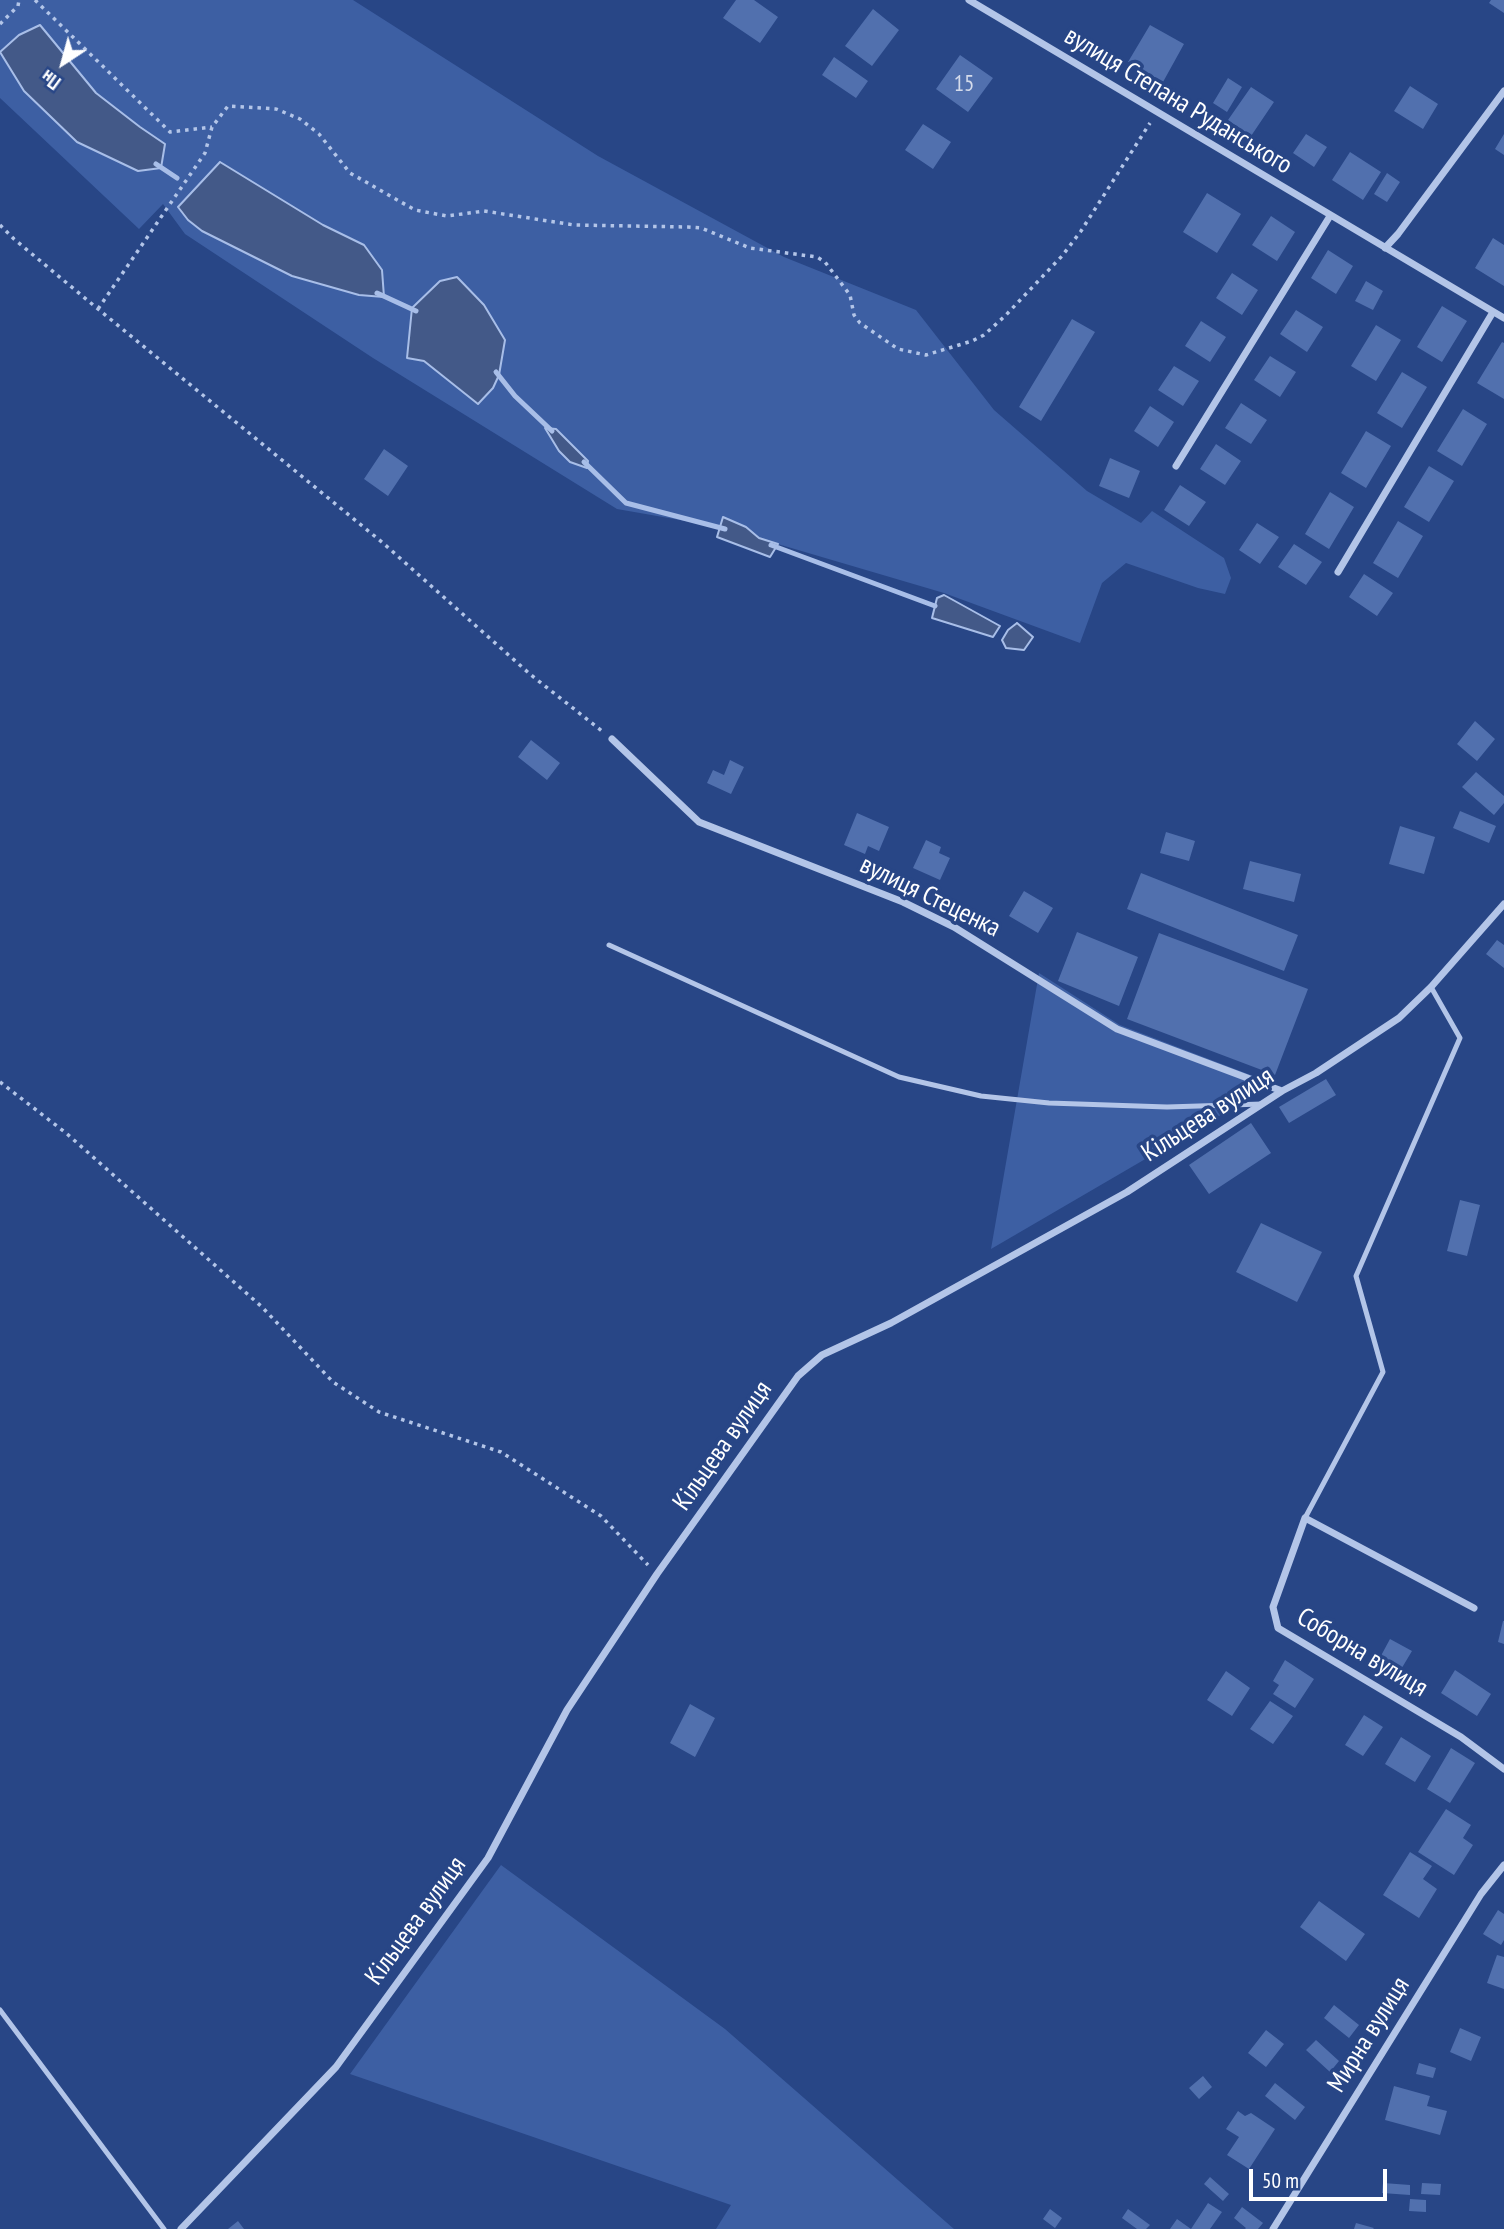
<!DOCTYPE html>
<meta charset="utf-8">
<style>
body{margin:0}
#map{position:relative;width:1504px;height:2229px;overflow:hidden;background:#284686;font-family:"PT Sans Narrow",sans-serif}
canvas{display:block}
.north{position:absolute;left:28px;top:28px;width:70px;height:70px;-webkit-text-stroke:5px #284686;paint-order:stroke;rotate:216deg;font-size:19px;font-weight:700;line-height:28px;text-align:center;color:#fff}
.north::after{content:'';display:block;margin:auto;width:24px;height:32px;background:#fff;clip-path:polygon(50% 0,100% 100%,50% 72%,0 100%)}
.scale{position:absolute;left:1249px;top:2169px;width:138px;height:32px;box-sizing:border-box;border:4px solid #fff;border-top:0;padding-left:9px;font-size:21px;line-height:24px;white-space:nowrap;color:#fff;-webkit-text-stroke:5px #284686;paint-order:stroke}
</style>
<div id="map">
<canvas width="1504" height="2229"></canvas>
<div class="north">Пн</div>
<div class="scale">50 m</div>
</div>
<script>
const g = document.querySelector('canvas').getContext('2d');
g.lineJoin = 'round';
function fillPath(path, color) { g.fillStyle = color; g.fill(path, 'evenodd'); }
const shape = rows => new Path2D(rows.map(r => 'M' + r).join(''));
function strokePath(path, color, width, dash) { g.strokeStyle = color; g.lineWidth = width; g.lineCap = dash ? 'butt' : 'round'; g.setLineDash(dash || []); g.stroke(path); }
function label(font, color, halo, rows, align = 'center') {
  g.font = font + ' "PT Sans Narrow",sans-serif'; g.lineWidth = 7; g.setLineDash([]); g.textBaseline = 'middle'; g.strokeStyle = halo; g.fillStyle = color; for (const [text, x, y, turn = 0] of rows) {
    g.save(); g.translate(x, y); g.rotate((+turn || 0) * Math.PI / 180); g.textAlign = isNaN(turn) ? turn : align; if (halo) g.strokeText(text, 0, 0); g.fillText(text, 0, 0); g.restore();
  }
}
const green = shape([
 [0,0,353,0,598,156,784,257,916,310,994,410,1087,491,1141,523,1152,511,1224,558,1231,578,1225,594,1198,588,1126,563,1102,583,1080,643,944,593,720,527,617,509,373,358,185,234,163,204,139,229,0,98,0,54,24,91,138,171,162,168,165,144,140,127,96,93,40,25,19,35,0,52],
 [220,162,323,225,364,245,292,276,202,231,188,220,178,206],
 [412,308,505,340,499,375,493,388,479,404,424,361,411,325],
 [1039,973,1120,1025,1274,1084,991,1249],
 [501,1865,725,2029,954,2229,716,2229,731,2205,350,2074]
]);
const water = shape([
 [40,25,96,93,140,127,165,144,161,168,138,171,77,142,24,91,0,52,19,35,40,25],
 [220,162,323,225,364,245,382,270,384,297,359,295,292,276,202,231,188,220,178,207,220,162],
 [457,277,484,305,505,340,499,375,493,388,478,404,424,361,407,358,412,308,440,281,457,277],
 [545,428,556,429,588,461,587,468,570,462,559,451,545,428],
 [723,517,746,527,759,538,778,544,770,557,717,537,723,517],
 [944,595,1000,626,993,637,932,618,937,598,944,595],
 [1017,623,1033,637,1024,650,1006,648,1002,640,1008,630,1017,623]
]);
const stream = shape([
 [156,164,177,178],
 [377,293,416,311],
 [496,372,515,396,552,431],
 [584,462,626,503,725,529],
 [771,545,935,606]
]);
const building = shape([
 [736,0,754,0,778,17,760,43,723,18],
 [1491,0,1504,0,1504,13,1489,3],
 [873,9,899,30,872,66,845,46],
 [1150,25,1184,44,1163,82,1128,62],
 [960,55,993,78,968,112,936,89],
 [834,57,868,81,856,98,822,75],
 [1228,78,1242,87,1227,112,1213,103],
 [1410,86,1438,104,1423,129,1394,111],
 [1251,87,1274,102,1251,136,1228,120],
 [923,124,951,142,933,169,905,150],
 [1306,134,1327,147,1314,167,1293,153],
 [1504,134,1504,155,1495,149],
 [1350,152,1381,172,1363,200,1332,180],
 [1387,173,1400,182,1387,202,1374,194],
 [1207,193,1241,214,1217,253,1183,232],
 [1271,216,1295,232,1277,261,1252,245],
 [1493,238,1504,245,1504,286,1475,268],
 [1328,250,1353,266,1336,294,1311,278],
 [1232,273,1258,290,1242,315,1216,298],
 [1366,281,1383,291,1373,310,1355,301],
 [1442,306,1467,321,1442,362,1417,347],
 [1296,310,1323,327,1307,352,1280,334],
 [1072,319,1095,332,1041,421,1019,407],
 [1201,321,1226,337,1210,362,1185,346],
 [1376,325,1401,340,1376,381,1351,366],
 [1502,342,1504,343,1504,399,1477,383],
 [1270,356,1296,372,1280,397,1254,380],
 [1174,366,1199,381,1183,406,1158,390],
 [1402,372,1427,387,1402,428,1377,413],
 [1241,403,1267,420,1251,444,1225,428],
 [1150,406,1174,422,1158,447,1134,431],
 [1463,409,1487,424,1462,466,1437,451],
 [1366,431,1391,446,1366,488,1341,473],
 [1216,444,1241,461,1225,485,1200,469],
 [384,449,408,466,388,496,364,479],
 [1110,458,1140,471,1129,498,1099,486],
 [1429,466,1454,481,1429,522,1404,507],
 [1180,485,1206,502,1189,526,1164,510],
 [1330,492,1354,507,1329,549,1305,534],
 [1398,521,1423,536,1398,578,1373,563],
 [1257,523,1279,537,1260,564,1239,550],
 [1294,544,1322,562,1306,585,1278,567],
 [1364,574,1393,593,1377,616,1349,597],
 [1475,721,1495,739,1477,761,1457,744],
 [531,740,560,763,547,780,518,757],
 [730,760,744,767,731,794,707,783,713,770,724,775],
 [1476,772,1504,796,1504,803,1494,815,1462,787],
 [1460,811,1496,826,1489,843,1453,828],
 [857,813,889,827,879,851,868,846,865,854,844,845],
 [1400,826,1435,837,1424,874,1389,864],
 [1166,832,1195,841,1189,861,1160,853],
 [926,840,941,847,939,853,950,858,940,880,913,868],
 [1250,861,1301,874,1294,902,1243,889],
 [1141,873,1298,935,1284,971,1127,909],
 [1024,891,1053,908,1038,933,1009,916],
 [1077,932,1138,957,1119,1006,1058,981],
 [1159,933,1308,989,1275,1075,1127,1019],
 [1497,940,1504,945,1504,968,1486,954],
 [1326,1079,1336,1095,1289,1123,1279,1107],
 [1251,1123,1271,1153,1209,1194,1189,1165],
 [1460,1200,1480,1205,1467,1256,1447,1251],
 [1261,1223,1322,1252,1297,1302,1236,1272],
 [1503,1621,1504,1621,1504,1644,1498,1642],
 [1390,1639,1412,1651,1397,1676,1376,1665],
 [1285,1660,1314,1679,1295,1708,1273,1694,1279,1685,1273,1681],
 [1455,1670,1491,1694,1477,1716,1441,1693],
 [1226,1671,1250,1688,1232,1716,1207,1700],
 [1270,1701,1293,1716,1273,1744,1250,1729],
 [690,1704,715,1718,695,1757,670,1743],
 [1364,1715,1383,1727,1363,1756,1345,1745],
 [1401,1737,1431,1756,1415,1782,1385,1764],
 [1451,1748,1475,1763,1450,1803,1427,1789],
 [1446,1809,1471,1825,1463,1838,1473,1845,1454,1875,1418,1852],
 [1410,1852,1432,1866,1423,1879,1437,1889,1419,1918,1383,1895],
 [1319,1901,1365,1934,1346,1961,1300,1927],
 [1498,1910,1504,1914,1504,1940,1501,1945,1483,1934],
 [1497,1955,1504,1957,1504,1989,1487,1983],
 [1334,2005,1359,2025,1349,2038,1324,2018],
 [1460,2028,1481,2037,1471,2061,1450,2052],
 [1266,2030,1284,2044,1266,2067,1248,2053],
 [1316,2040,1339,2061,1330,2072,1306,2050],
 [1419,2063,1436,2068,1433,2078,1416,2074],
 [1203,2076,1212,2087,1199,2099,1189,2088],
 [1275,2083,1305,2107,1295,2120,1265,2096],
 [1394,2086,1430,2096,1427,2106,1447,2111,1440,2135,1385,2120],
 [1238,2111,1245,2116,1251,2113,1275,2129,1249,2169,1227,2155,1239,2137,1226,2129],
 [1210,2177,1229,2194,1223,2201,1204,2184],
 [1383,2183,1410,2185,1410,2195,1382,2193],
 [1422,2183,1441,2184,1440,2195,1421,2194],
 [1410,2199,1426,2200,1426,2212,1409,2211],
 [1208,2203,1222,2212,1210,2229,1170,2229,1177,2219,1191,2229],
 [1242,2207,1263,2223,1258,2229,1245,2229,1246,2228,1234,2218],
 [1050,2209,1062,2218,1055,2228,1043,2219],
 [1128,2209,1150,2225,1146,2229,1137,2229,1122,2218],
 [238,2221,244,2229,228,2229],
 [1356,2223,1374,2228,1373,2229,1354,2229]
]);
const path = shape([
 [35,0,170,132,212,127],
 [0,24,18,6,19,0],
 [0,225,14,239,98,309,383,543,531,675,602,731],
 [98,309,205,153,212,127,228,106,276,109,300,119,319,134,350,173,415,210,447,216,484,211,574,225,688,227,701,228,750,248,817,257,825,262,850,295,854,315,860,323,898,349,926,355,972,341,984,335,1005,316,1062,256,1081,231,1150,123],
 [0,1082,66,1133,262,1307,333,1382,379,1412,501,1452,601,1516,648,1565]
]);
const service = shape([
 [609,945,899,1077,981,1096,1049,1103,1167,1107,1262,1104],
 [1305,1518,1383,1372,1356,1276,1460,1038,1431,987],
 [0,2010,164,2229]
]);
const minor = shape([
 [969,0,1504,318],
 [1385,248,1398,234,1504,91],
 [1176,466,1330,216],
 [1338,572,1493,312],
 [612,739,699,822,903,902,954,927,1117,1029,1282,1091],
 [1474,1608,1305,1518,1273,1607,1278,1628,1461,1737,1504,1769],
 [181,2229,336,2067,488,1858,567,1710,657,1574,798,1376,822,1355,891,1323,1127,1192,1282,1091,1316,1073,1399,1018,1431,987,1504,904],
 [1273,2229,1481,1894,1504,1865]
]);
const numberNames = [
 ["15",964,84]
];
const streetNames = [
 ["вулиця Степана Руданського",1178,101,31],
 ["вулиця Стеценка",930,897,26],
 ["Кільцева вулиця",1208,1115,-33],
 ["Кільцева вулиця",723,1446,-55],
 ["Соборна вулиця",1362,1653,31],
 ["Кільцева вулиця",416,1921,-54],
 ["Мирна вулиця",1369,2035,-58]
];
fillPath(green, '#3d5fa3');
fillPath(water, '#435988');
strokePath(water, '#a8bee8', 2);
strokePath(stream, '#a8bee8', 5);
fillPath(building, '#5170ae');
strokePath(path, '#b3c5e8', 3.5, [3.5, 5]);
strokePath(service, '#b3c5e8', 5);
strokePath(minor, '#b3c5e8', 7);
label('23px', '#d4dbeb', null, numberNames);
label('26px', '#fff', '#284686', streetNames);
</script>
